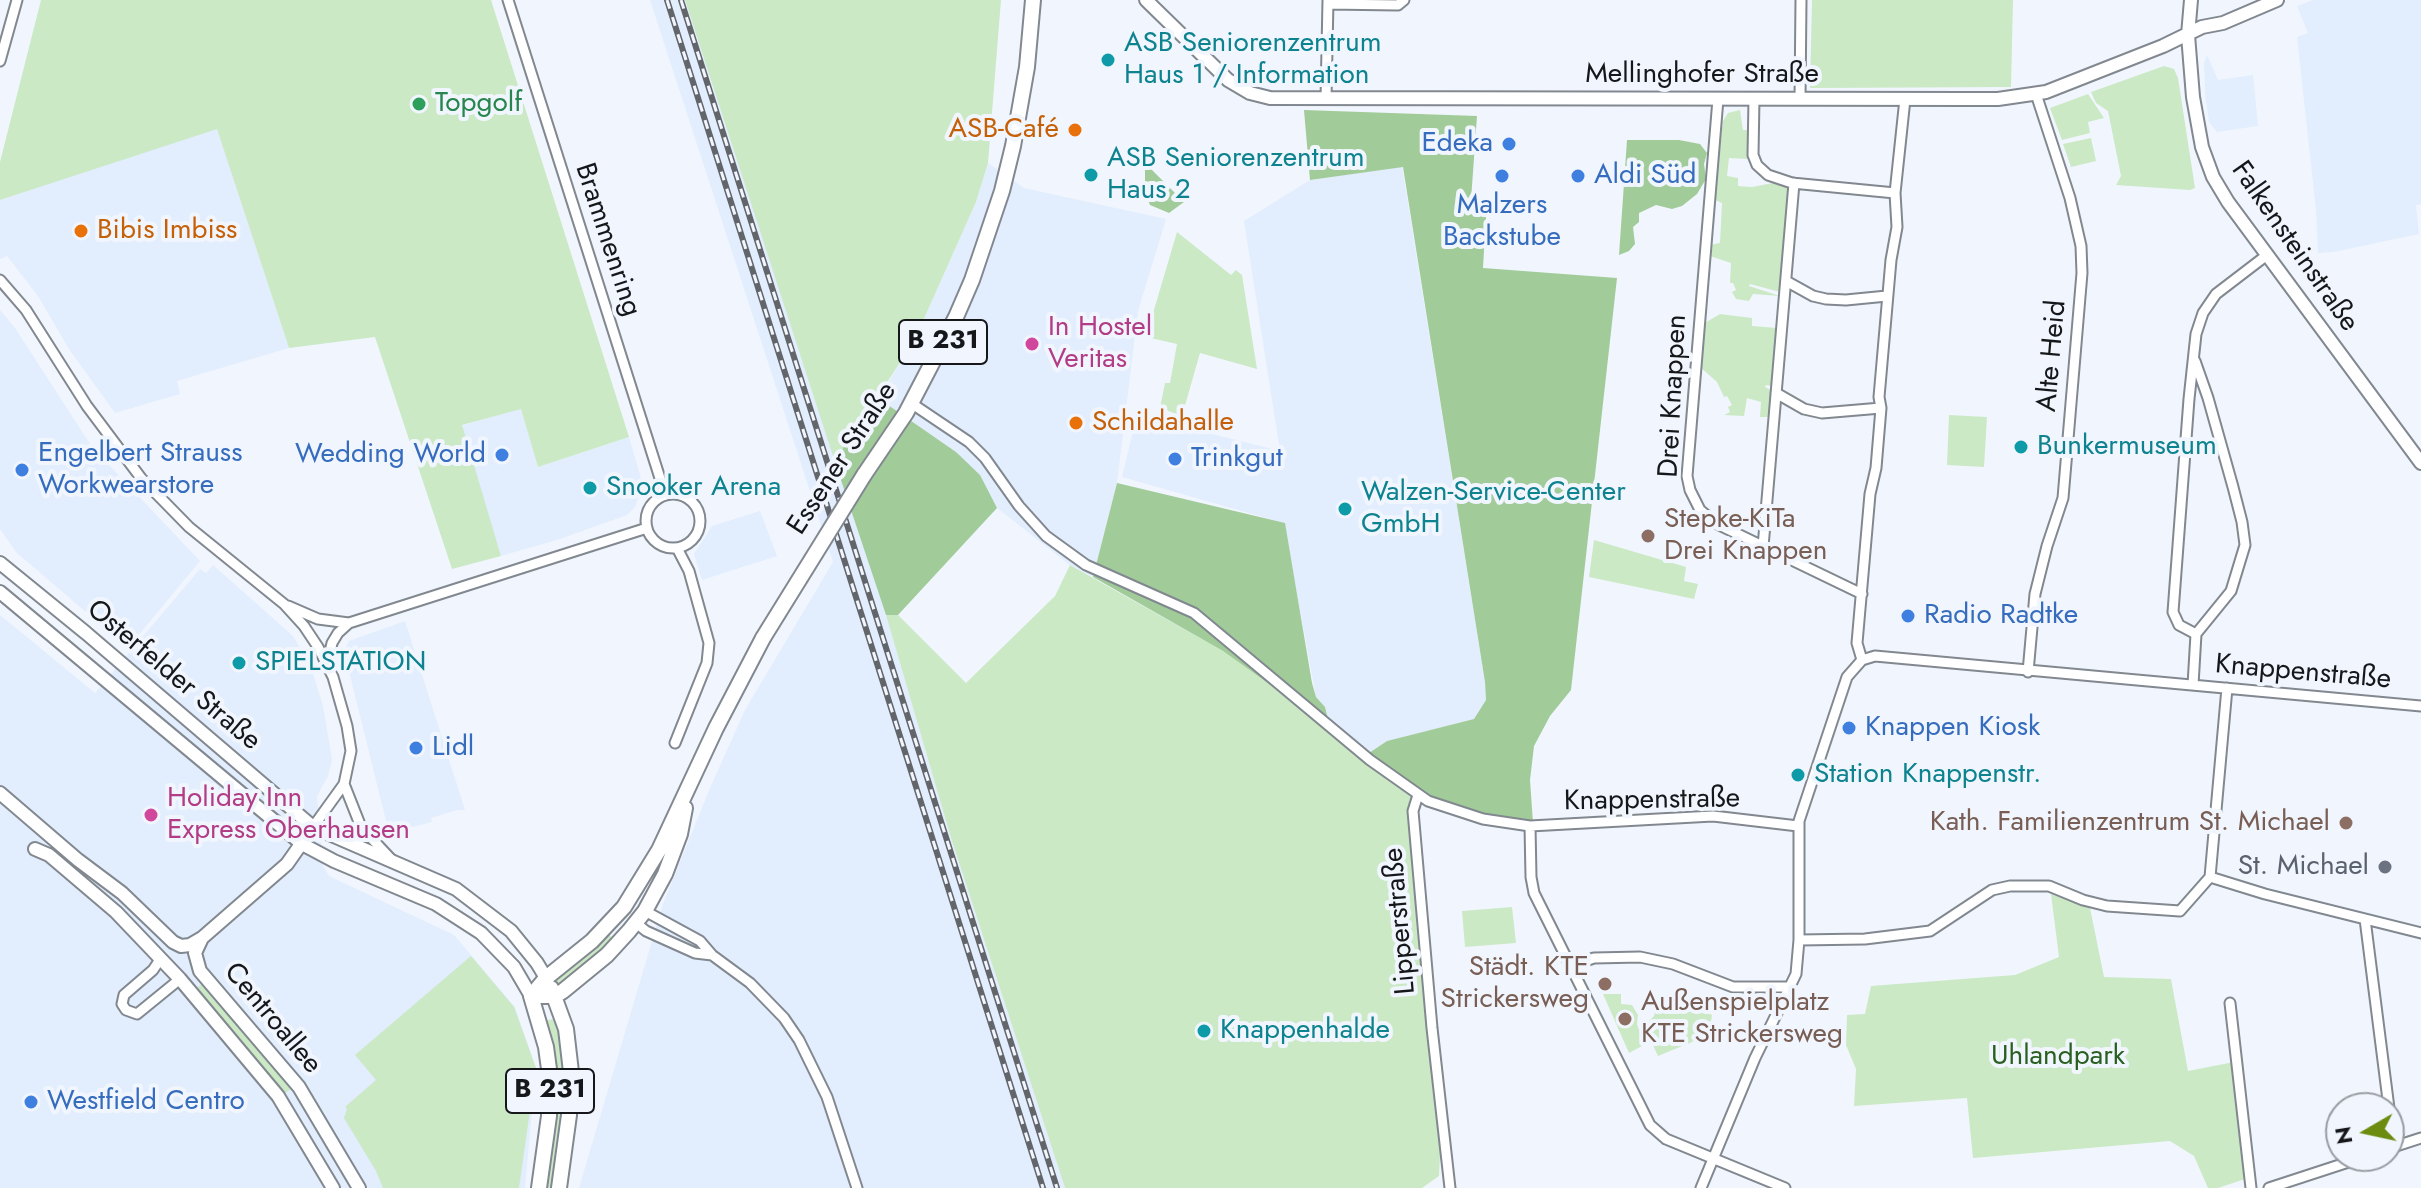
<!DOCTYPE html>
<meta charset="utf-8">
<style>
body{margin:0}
#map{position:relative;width:2421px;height:1188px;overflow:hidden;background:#f1f6fe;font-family:Jost,sans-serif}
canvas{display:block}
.north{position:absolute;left:2325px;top:1092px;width:80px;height:80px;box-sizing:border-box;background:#f1f6fe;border:2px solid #999da3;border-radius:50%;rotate:261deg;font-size:22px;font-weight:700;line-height:32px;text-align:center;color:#15171a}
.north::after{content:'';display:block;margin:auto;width:28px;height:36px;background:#6b8c0f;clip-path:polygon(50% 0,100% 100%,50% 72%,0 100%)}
</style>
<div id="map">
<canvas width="2421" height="1188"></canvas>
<div class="north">N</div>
</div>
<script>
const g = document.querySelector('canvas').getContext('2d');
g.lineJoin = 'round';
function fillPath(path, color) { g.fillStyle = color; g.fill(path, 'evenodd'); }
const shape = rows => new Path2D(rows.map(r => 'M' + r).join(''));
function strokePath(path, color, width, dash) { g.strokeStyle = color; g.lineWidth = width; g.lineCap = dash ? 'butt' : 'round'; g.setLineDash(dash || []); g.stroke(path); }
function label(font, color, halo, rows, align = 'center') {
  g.font = font + ' Jost,sans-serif'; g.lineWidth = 8; g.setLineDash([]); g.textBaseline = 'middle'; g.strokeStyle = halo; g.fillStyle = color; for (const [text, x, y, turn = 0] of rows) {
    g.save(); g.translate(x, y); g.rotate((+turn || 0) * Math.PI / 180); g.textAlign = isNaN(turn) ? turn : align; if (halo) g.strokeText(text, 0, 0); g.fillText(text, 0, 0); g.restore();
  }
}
const built = shape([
 [650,0,685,0,886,615,951,838,1065,1188,579,1188,663,904,710,788,745,710,833,562],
 [2313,0,2421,0,2421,204,2416,205,2419,234,2334,252,2318,253,2316,210,2297,37,2308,33,2297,6],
 [2207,55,2218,80,2253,75,2258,126,2217,132,2209,122,2205,94,2204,63],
 [217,128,289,348,177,381,180,394,115,413,69,349,38,296,7,256,0,259,0,200],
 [988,163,1024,188,1166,219,1138,311,1117,483,1093,577,1070,565,997,508,956,452,878,398,914,341,976,202],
 [1402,166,1485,682,1486,700,1474,719,1387,741,1366,755,1330,727,1325,707,1316,697,1284,523,1122,477,1137,415,1280,451,1244,221,1310,180],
 [0,310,15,328,92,447,200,561,128,648,16,552,0,529],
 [521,408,538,467,629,437,643,485,635,507,627,515,560,539,501,556,461,426],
 [760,511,777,556,702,580,694,554,712,526],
 [213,565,293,636,311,667,323,706,332,760,328,776,317,796,323,866,329,876,454,935,515,1007,536,1068,525,1188,0,1188,0,615,95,693,200,569,206,573],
 [405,621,465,810,457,810,431,818,432,822,389,833,344,651,349,641]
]);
const green = shape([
 [41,0,491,0,629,437,538,467,521,409,462,425,501,556,452,569,375,337,289,348,217,129,0,200,0,162],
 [685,0,1001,0,988,163,976,202,914,341,835,462],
 [1812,0,2013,0,2011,87,1810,88],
 [2164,66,2174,69,2178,78,2195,188,2190,190,2116,185,2121,176,2108,111,2096,103,2091,92],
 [2088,94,2104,118,2088,122,2090,133,2062,140,2050,108],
 [1740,110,1743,130,1748,130,1747,159,1729,158,1727,176,1738,178,1738,186,1752,187,1773,183,1789,187,1780,292,1750,284,1749,286,1780,296,1753,294,1749,301,1736,299,1732,292,1736,290,1733,283,1730,283,1731,263,1710,256,1710,245,1720,243,1722,203,1713,199,1723,121,1728,113],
 [2091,138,2096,161,2071,167,2063,144],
 [1177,232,1231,275,1236,270,1242,275,1257,369,1200,353,1182,416,1160,408,1165,383,1170,383,1177,344,1146,337],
 [1720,314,1752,318,1752,326,1777,328,1772,386,1766,385,1765,387,1771,390,1769,417,1760,417,1761,402,1747,398,1744,416,1724,415,1730,412,1728,407,1732,405,1727,396,1724,397,1717,382,1700,367,1703,324],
 [1949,415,1987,417,1984,467,1947,465],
 [1594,540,1686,567,1684,581,1698,584,1694,599,1589,577],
 [1070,565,1223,651,1278,688,1416,794,1413,811,1442,1109,1439,1176,1422,1188,1065,1188,951,838,886,615,898,615,966,683,1055,596],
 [2051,894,2090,908,2104,977,2171,979,2188,1071,2234,1062,2251,1177,2218,1188,2208,1188,2194,1156,2170,1141,1973,1158,1967,1098,1854,1106,1856,1069,1846,1045,1847,1015,1865,1014,1871,986,2015,975,2059,957],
 [1512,907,1516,943,1465,947,1462,911],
 [609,935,615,940,607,947,561,984,557,983,556,979],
 [471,956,514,1007,536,1068,519,1188,383,1188,376,1171,344,1118,347,1109,345,1107,376,1080,355,1055],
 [203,983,292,1088,283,1095,196,989],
 [1603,994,1621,994,1621,1004,1632,1005,1638,1015,1637,1024,1643,1042,1642,1046,1629,1053],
 [1658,994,1712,1015,1709,1035,1658,1056,1644,1026,1654,1016],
 [557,1018,561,1033,566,1089,553,1188,544,1188,544,1021]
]);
const forest = shape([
 [1304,110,1477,116,1470,214,1486,216,1483,268,1617,278,1571,690,1550,716,1534,746,1530,780,1533,823,1448,809,1366,755,1387,741,1474,719,1486,700,1485,682,1403,167,1310,180],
 [1627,140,1679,140,1700,144,1707,153,1704,164,1706,179,1697,194,1682,206,1672,209,1656,205,1639,213,1639,222,1633,227,1635,244,1629,251,1619,255],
 [1145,163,1184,202,1169,213,1150,205,1145,193],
 [878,398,956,452,980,475,997,508,898,615,886,615,835,462,850,436],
 [1117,483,1285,523,1312,683,1316,697,1325,707,1330,727,1223,651,1093,577]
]);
const street = shape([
 [508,0,665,494],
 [1328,4,1398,5,1404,0],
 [0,61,17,0],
 [1326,99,1328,0],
 [1718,99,1687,476,1690,490,1700,510,1717,524,1862,594],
 [1754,99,1753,155,1757,165,1768,175,1792,183,1895,193],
 [1800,99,1801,0],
 [0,280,26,310,87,406,141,478,189,527,284,604,304,626,318,647,333,677,347,726,351,751,344,784,313,827],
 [1786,281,1813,296,1826,299,1846,300,1887,296],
 [2195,361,2208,398,2233,487,2242,522,2245,545,2231,591,2196,634,2179,625,2173,612,2189,399,2196,334,2203,313,2216,294,2267,255],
 [1776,393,1804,409,1822,413,1881,408],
 [911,403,969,442,985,458,1019,506,1046,536,1086,565,1194,613,1370,760,1428,801,1483,819,1530,826,1713,816,1798,826],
 '646 521a27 27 0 1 1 54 0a27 27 0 1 1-54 0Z',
 [1763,547,1794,183],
 [288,606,318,619,349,623],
 [1862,660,1857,643,1870,494,1876,468,1881,408,1879,397,1891,260,1897,227,1895,193,1905,99],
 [327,666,332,643,338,633,349,623,647,528],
 [2028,672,2035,594,2047,546,2063,498,2082,273,2081,246,2070,198,2036,94],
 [2193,685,2196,634],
 [675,743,707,663,709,643,689,571,677,548],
 [344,784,361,827,390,858],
 [1418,795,1413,811,1432,1028,1450,1188],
 [1530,826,1531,877,1534,893,1650,1125,1666,1139,1785,1188],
 [2210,877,2265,894,2421,933],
 [2210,877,2227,688],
 [645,911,700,941,712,955,750,983,784,1018,799,1040,827,1097,857,1188],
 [2365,919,2389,1108],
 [636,923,646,931,695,953,712,955],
 [1799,940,1865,939,1930,931,1992,890,2010,886,2049,886,2083,900,2107,906,2180,911,2210,877],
 [161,958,153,970,124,995,122,1004,126,1010,137,1014,180,979],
 [1570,966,1594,958,1640,957,1673,964,1733,987,1790,987],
 [2230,1003,2251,1188],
 [2389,1108,2394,1146],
 [2390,1148,2421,1138],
 [1701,1188,1755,1058,1796,974,1799,940,1799,821,1847,677,1862,660,1875,656,2421,706],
 [2269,1188,2367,1156]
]);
const secondary = shape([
 [1146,0,1228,80,1250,93,1270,98,1967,99,1998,99,2046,92,2163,46,2202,27,2223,23,2277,0],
 [2191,0,2188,35,2193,97,2202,147,2213,177,2228,202,2421,463],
 [0,563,86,633,313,827,456,889,511,931,537,963,546,978],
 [0,592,302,844,334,861,436,904,481,933,514,967,531,996],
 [0,793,78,860,122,893,173,942,181,946,190,945,202,938,287,864,313,827],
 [35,849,49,855,116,912,180,979,278,1096,333,1188],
 [202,938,195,953,200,971,299,1087,359,1188]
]);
const primary = shape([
 [864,475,906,413,956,317,972,280,1002,191,1013,146,1027,67,1033,0],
 [551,988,566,1029,571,1072,569,1115,559,1188],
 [531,996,546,978,592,941,624,907,659,850,716,728,763,638],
 [531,996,555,996,563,991,607,955,629,931,645,911,665,874,680,834,685,808],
 [531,996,546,1047,549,1069,549,1116,539,1188]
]);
const rail = shape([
 [667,0,1043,1188],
 [681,0,1057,1188]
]);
const primaryBridge = shape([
 [763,638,864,475]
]);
const markers = [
 [1108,60,8,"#0f9aa8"],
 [419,104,8,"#2e9e5b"],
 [1075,130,8,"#e8710a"],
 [1509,144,8,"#3f7fe0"],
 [1091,175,8,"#0f9aa8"],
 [1502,176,8,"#3f7fe0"],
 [1578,176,8,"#3f7fe0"],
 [81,231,8,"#e8710a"],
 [1032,344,8,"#d1479c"],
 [1076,423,8,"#e8710a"],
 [2021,447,8,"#0f9aa8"],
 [502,455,8,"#3f7fe0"],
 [1175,459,8,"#3f7fe0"],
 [22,470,8,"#3f7fe0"],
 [590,488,8,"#0f9aa8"],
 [1345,509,8,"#0f9aa8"],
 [1648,536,8,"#8d6e63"],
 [1908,616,8,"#3f7fe0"],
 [239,663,8,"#0f9aa8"],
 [1849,728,8,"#3f7fe0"],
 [416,748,8,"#3f7fe0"],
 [1798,775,8,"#0f9aa8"],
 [151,815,8,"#d1479c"],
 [2346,823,8,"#8d6e63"],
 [2385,867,8,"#6b7280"],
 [1605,984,8,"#8d6e63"],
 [1625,1019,8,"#8d6e63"],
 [1204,1031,8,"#0f9aa8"],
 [31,1102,8,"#3f7fe0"]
];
const shields = [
 [943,342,88],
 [550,1091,88]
];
const shieldNames = [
 ["B 231",943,342],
 ["B 231",550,1091]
];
const cultureNames = [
 ["ASB Seniorenzentrum",1124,44],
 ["Haus 1 / Information",1124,76],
 ["ASB Seniorenzentrum",1107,159],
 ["Haus 2",1107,191],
 ["Bunkermuseum",2037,447],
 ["Snooker Arena",606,488],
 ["Walzen-Service-Center",1361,493],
 ["GmbH",1361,525],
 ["SPIELSTATION",255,663],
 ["Station Knappenstr.",1814,775],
 ["Knappenhalde",1220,1031]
];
const streetNames = [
 ["Mellinghofer Straße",1702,75],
 ["Brammenring",607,240,72],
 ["Falkensteinstraße",2294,247,55],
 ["Alte Heid",2053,356,-85],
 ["Drei Knappen",1674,396,-87],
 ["Essener Straße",843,459,-57],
 ["Knappenstraße",2303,673,5],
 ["Osterfelder Straße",173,676,40],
 ["Knappenstraße",1652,801,-1],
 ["Lipperstraße",1401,921,-95],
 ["Centroallee",272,1019,50]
];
const leisureNames = [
 ["Topgolf",435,104]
];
const foodNames = [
 ["ASB-Café",1059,130,"right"],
 ["Bibis Imbiss",97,231],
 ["Schildahalle",1092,423]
];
const shopNames = [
 ["Edeka",1493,144,"right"],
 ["Aldi Süd",1594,176],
 ["Malzers",1502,206,"center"],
 ["Backstube",1502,238,"center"],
 ["Engelbert Strauss",38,454],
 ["Workwearstore",38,486],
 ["Wedding World",486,455,"right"],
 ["Trinkgut",1191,459],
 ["Radio Radtke",1924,616],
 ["Knappen Kiosk",1865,728],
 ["Lidl",432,748],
 ["Westfield Centro",47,1102]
];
const hotelNames = [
 ["In Hostel",1048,328],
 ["Veritas",1048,360],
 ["Holiday Inn",167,799],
 ["Express Oberhausen",167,831]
];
const educationNames = [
 ["Stepke-KiTa",1664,520],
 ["Drei Knappen",1664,552],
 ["Kath. Familienzentrum St. Michael",2330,823,"right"],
 ["Städt. KTE",1589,968,"right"],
 ["Strickersweg",1589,1000,"right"],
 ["Außenspielplatz",1641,1003],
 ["KTE Strickersweg",1641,1035]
];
const worshipNames = [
 ["St. Michael",2369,867]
];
const parkNames = [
 ["Uhlandpark",2058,1057]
];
fillPath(built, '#e2edfd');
fillPath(green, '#cbe9c5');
fillPath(forest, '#a1cb99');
strokePath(street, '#828890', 13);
strokePath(secondary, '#828890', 16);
strokePath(primary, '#828890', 18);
strokePath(street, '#fff', 9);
strokePath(secondary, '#fff', 12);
strokePath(primary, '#fff', 14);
strokePath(rail, '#62656a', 6);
strokePath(rail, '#f1f6fe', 3, [9]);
strokePath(primaryBridge, '#828890', 18, []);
strokePath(primaryBridge, '#fff', 14);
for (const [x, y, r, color] of markers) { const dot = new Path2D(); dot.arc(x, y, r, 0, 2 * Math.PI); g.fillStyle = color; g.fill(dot); strokePath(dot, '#f1f6fe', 3); }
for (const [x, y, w] of shields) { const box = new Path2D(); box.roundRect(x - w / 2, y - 22, w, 44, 6); g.fillStyle = '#f1f6fe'; g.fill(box); strokePath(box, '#15171a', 2); }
label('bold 26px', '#15171a', null, shieldNames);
label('28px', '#0d838f', '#f1f6fe', cultureNames, 'left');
label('28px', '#15171a', '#f1f6fe', streetNames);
label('28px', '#27864d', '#f1f6fe', leisureNames, 'left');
label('28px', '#c56008', '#f1f6fe', foodNames, 'left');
label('28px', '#366cbe', '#f1f6fe', shopNames, 'left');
label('28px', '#b23c85', '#f1f6fe', hotelNames, 'left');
label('28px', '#785e54', '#f1f6fe', educationNames, 'left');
label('28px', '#5b616d', '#f1f6fe', worshipNames, 'right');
label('28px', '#296020', '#f1f6fe', parkNames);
</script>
